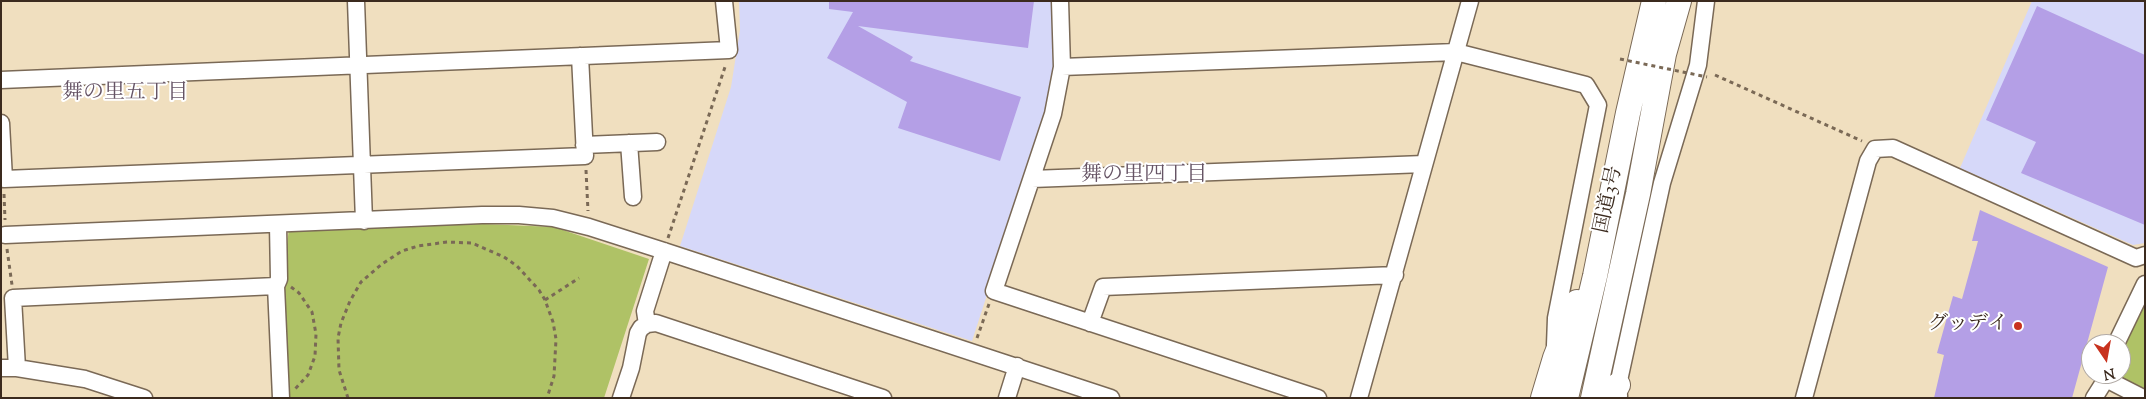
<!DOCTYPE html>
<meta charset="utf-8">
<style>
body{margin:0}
#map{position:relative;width:2146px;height:399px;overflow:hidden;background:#f0dfbf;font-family:"Sorts Mill Goudy",serif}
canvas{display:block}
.frame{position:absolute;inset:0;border:2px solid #3b2a1e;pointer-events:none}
.north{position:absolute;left:2081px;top:334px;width:50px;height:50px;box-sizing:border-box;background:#fff;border:1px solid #b1aaa5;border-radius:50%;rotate:168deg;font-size:14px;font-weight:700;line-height:20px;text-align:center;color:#3b2a1e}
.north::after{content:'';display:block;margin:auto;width:18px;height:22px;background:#c8321e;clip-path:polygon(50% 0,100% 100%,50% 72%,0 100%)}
</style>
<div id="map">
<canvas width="2146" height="399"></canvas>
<div class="frame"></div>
<div class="north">N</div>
</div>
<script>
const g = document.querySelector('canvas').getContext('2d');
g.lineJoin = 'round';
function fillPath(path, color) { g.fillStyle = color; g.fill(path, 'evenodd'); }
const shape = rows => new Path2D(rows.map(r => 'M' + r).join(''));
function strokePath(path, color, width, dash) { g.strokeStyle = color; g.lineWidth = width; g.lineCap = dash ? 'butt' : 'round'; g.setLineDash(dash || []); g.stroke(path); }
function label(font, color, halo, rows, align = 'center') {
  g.font = font + ' "Sorts Mill Goudy","Noto Serif JP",serif'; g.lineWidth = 4; g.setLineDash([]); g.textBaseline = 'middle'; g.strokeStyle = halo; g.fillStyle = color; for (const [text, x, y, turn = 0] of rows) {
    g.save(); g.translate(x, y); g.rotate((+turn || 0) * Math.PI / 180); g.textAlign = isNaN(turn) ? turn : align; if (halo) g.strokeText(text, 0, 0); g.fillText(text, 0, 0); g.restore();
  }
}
const built = shape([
 [739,1,1054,1,1055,56,1053,81,1041,129,972,341,680,246,731,87,740,30],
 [2032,1,2145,1,2145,243,2133,245,1960,168]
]);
const green = shape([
 [484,224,554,227,649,259,604,398,289,398,282,288,289,228],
 [2145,299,2145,390,2114,374,2121,374,2121,351]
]);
const building = shape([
 [829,1,1034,1,1028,48,858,26,913,57,910,61,1021,97,1000,161,898,128,907,102,827,58,853,12,829,9],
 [2037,6,2145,55,2145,225,2021,173,2036,142,1986,120],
 [1980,210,2108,267,2072,398,1934,398,1944,355,1937,353,1953,296,1962,299,1978,241,1972,241]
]);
const path = shape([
 [1715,75,1862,141],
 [586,170,588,211],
 [4,194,5,220],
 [668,238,726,64],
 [7,249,12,285],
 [291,287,299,293,312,312,316,334,315,356,308,375,295,389],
 [545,300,579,278],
 [977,338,989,304],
 [348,398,339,370,338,338,341,323,350,301,361,282,382,264,402,251,418,246,447,242,472,243,504,257,517,266,539,290,545,300,553,322,556,339,554,376,547,398]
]);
const minor = shape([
 [356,1,364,221],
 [1060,1,1062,67,1053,114,994,291,1318,398],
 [1062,67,1456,52,1586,85,1598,105,1556,318,1555,345],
 [1,80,729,50,724,1],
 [1,123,4,179,585,156,580,56],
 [629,143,633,197],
 [584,145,657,142],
 [1032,179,1424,164],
 [278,225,279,279,276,286,281,398],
 [5,235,482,215,519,215,553,218,589,227,664,251,1111,398],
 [1090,323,1103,287,1395,275],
 [647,324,645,311,664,251],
 [2116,344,2145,284],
 [1,368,17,368,85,379,144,398],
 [17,368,13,298,276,286],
 [1619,396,1618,385,1662,183,1698,65,1706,1],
 [621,398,631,368,638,333,641,328,647,324,656,323,883,398],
 [1007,398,1017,366],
 [1359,398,1470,1],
 [1804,398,1868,161,1875,149,1893,148,2136,258,2145,255],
 [2094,398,2106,379,2143,398]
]);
const highway = shape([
 [1543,398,1555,358,1577,302],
 [1566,398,1595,276,1628,113,1654,1],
 [1593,398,1638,194,1664,54,1679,1],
 [1610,398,1618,385]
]);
const pathBridge = shape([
 [1620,59,1707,77]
]);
const markers = [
 [2018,326,5,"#c8321e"]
];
const streetNames = [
 ["国道3号",1610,200,-78]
];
const poiNames = [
 ["グッデイ",2008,326]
];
const neighbourhoodNames = [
 ["舞の里五丁目",125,94],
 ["舞の里四丁目",1144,176]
];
fillPath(built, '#d6d8f9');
fillPath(green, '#afc266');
fillPath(building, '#b49fe6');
strokePath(minor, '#7a6956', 19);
strokePath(highway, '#7a6956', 26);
strokePath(path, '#7a6956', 3, [4, 4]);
strokePath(minor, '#fff', 16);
strokePath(highway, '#fff', 24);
strokePath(pathBridge, '#7a6956', 3, [4, 4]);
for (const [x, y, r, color] of markers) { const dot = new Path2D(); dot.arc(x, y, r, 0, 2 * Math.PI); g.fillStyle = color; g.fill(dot); strokePath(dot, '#fff', 2); }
label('20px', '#3b2a1e', '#fff', streetNames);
label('20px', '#3b2a1e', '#fff', poiNames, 'right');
label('21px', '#655364', '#fff', neighbourhoodNames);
</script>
